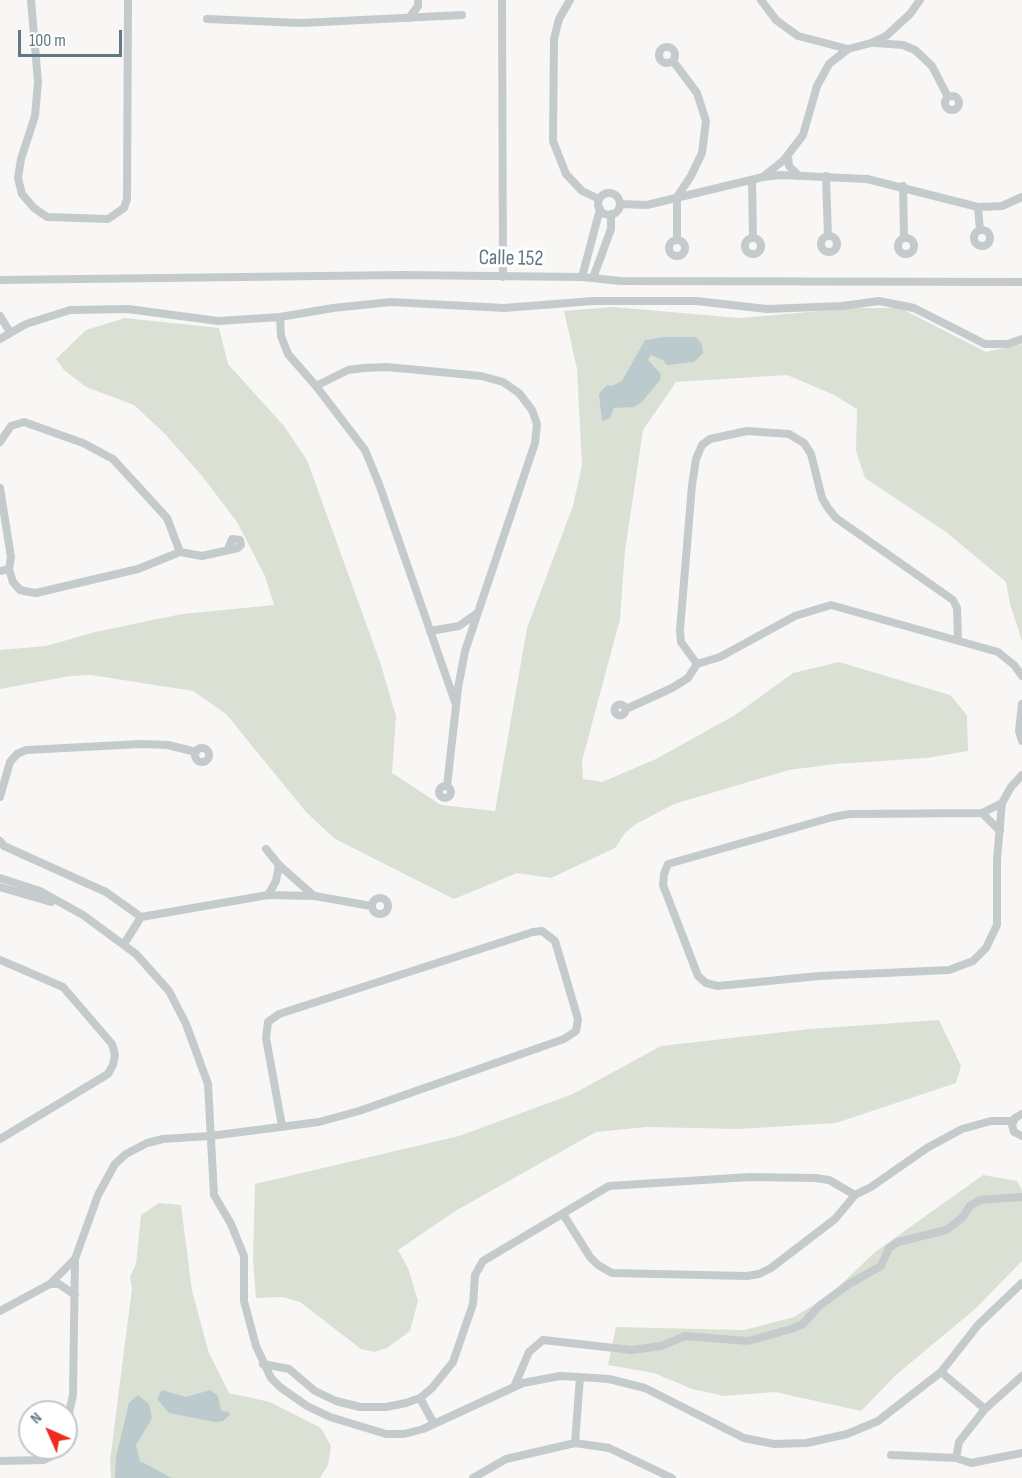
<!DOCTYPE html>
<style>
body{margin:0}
#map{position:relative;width:1022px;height:1478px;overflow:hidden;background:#f8f7f5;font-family:"Sofia Sans Condensed",sans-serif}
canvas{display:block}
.north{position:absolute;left:18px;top:1400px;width:60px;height:60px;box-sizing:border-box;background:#fff;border:2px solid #c0c9cd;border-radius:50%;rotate:315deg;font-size:16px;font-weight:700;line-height:24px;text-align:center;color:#617982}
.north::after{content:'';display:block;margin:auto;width:21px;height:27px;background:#ef2b1e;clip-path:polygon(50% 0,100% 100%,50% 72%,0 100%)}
.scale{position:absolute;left:18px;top:30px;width:104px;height:27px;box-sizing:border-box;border:3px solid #617982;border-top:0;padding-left:8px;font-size:18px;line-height:21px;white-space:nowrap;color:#617982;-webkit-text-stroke:4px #fff;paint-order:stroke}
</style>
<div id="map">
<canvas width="1022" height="1478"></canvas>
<div class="north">N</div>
<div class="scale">100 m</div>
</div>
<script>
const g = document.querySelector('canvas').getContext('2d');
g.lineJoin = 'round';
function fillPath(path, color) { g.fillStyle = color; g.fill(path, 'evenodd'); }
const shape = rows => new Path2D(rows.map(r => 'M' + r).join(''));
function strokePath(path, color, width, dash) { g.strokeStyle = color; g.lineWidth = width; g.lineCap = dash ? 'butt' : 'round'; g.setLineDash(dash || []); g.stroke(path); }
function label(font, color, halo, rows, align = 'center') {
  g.font = font + ' "Sofia Sans Condensed",sans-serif'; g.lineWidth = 6; g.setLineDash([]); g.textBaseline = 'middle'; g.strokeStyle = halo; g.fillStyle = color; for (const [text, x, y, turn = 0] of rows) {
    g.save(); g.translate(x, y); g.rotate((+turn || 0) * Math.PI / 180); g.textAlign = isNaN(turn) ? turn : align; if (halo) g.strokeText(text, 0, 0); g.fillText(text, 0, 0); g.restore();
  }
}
const green = shape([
 [613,307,739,318,855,308,900,308,986,352,1022,344,1022,641,1010,604,1006,582,946,532,865,478,856,451,857,409,834,395,787,375,676,382,643,430,625,551,620,619,582,761,583,779,602,782,656,759,735,715,793,673,839,662,950,695,967,715,968,751,927,758,835,764,789,770,674,804,636,824,625,833,615,848,551,878,517,873,454,899,335,839,306,812,226,714,193,691,91,675,70,676,0,689,0,650,46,646,95,632,182,614,274,605,265,576,237,522,202,476,165,434,134,405,86,387,64,370,56,359,86,330,125,318,219,328,228,364,284,426,307,460,380,662,396,716,392,773,441,805,495,811,527,628,573,506,582,465,577,369,564,311],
 [939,1020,961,1066,956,1083,836,1123,739,1129,647,1127,596,1132,457,1210,398,1250,408,1268,418,1301,410,1331,387,1348,374,1352,361,1349,300,1302,282,1297,256,1298,253,1259,255,1184,459,1136,573,1094,661,1046,810,1029],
 [983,1175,1017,1181,1022,1190,1022,1261,975,1309,897,1374,861,1411,775,1392,724,1396,692,1389,654,1373,608,1365,616,1327,744,1330,794,1317,830,1295,875,1252],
 [159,1203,181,1205,192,1291,209,1353,229,1393,270,1402,321,1428,331,1446,328,1465,320,1478,111,1478,110,1461,132,1288,130,1277,136,1264,141,1215]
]);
const water = shape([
 [664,337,696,337,702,344,703,353,694,362,667,365,663,360,651,355,648,360,661,374,660,380,642,402,634,407,614,408,610,418,602,421,599,395,602,390,607,385,612,386,622,381,645,340],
 [162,1390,186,1397,210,1390,218,1396,221,1411,229,1412,230,1415,223,1421,215,1422,169,1413,157,1399],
 [138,1395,149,1404,152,1418,136,1445,140,1461,172,1478,115,1478,116,1457,129,1403]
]);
const minor = shape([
 [31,0,38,82,35,116,21,159,18,178,22,194,34,208,47,217,108,219,124,208,127,199,128,0],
 [502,0,503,277],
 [570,0,559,19,554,39,553,141,566,174,582,191,599,199],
 [761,0,776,20,798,36,848,49],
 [409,18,418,6,418,0],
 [207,19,301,23,462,15],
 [875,43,903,45,915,50,932,66,948,97],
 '659 55a8 8 0 1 1 16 0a8 8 0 1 1-16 0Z',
 [673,61,697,93,706,121,702,153,691,176,677,197,677,240],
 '945 103a7 7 0 1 1 14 0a7 7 0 1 1-14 0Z',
 [788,155,789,166,798,175],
 [764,176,784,160,803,135,817,86,829,64,848,49,871,43,886,36,910,14,920,0],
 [826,176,828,236],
 [752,181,753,238],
 [903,186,904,237],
 '598 204a11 11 0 1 1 22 0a11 11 0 1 1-22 0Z',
 [620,204,647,205,763,177,781,175,867,179,978,207,1002,206,1022,197],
 [978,207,980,230],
 '974 238a8 8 0 1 1 16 0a8 8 0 1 1-16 0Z',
 '821 244a8 8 0 1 1 16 0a8 8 0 1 1-16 0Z',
 '745 246a8 8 0 1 1 16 0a8 8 0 1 1-16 0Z',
 '898 246a8 8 0 1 1 16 0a8 8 0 1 1-16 0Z',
 '669 248a8 8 0 1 1 16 0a8 8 0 1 1-16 0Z',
 [582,277,600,209],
 [593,278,611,229,611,214],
 [0,280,402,275,582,277,620,281,1022,282],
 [0,316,10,332],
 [280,317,281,336,288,354,316,386,365,450,379,484,455,702],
 [0,339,26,324,70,310,128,309,218,321,280,317,333,308,391,302,504,308,593,301,696,301,767,309,842,306,879,301,914,308,985,344,1008,344,1022,339],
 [316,386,348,370,364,368,387,367,481,376,503,382,519,393,532,410,537,424,535,443,465,651,458,688,447,786],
 [0,442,11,426,24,422,83,443,113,459,167,518,180,552],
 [0,488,11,557,9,569,13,582,20,590,29,592,36,593,138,569,180,552,202,556,238,548,241,545,240,540,232,539,228,549],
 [0,571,9,569],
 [430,631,459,626,476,614],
 [958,640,957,608,953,600,836,518,828,508,822,498,811,454,804,443,789,434,747,431,710,439,702,445,696,459,692,485,680,630,681,642,697,664,720,657,795,616,831,605,998,652,1014,665,1022,676],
 [1022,704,1019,731,1022,741],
 '614.5 710a5.5 5.5 0 1 1 11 0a5.5 5.5 0 1 1-11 0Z',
 [626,709,672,688,688,678,697,664],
 '195 755a7 7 0 1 1 14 0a7 7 0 1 1-14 0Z',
 '439 792a6 6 0 1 1 12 0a6 6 0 1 1-12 0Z',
 [0,797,10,762,17,754,26,750,142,744,168,745,196,752],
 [1002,803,982,813,850,814,833,817,668,864,664,874,663,885,698,976,706,983,718,986,819,976,949,970,973,961,986,948,997,925,997,859,1002,803,1011,787,1022,775],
 [982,813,1000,831],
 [0,841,4,846,106,892,141,917,124,944],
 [266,849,279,865,314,896],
 [0,878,40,891,83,915,136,954,169,991,186,1024,208,1084,214,1195,231,1224,244,1256,244,1301,256,1346,271,1378,280,1387,307,1406,330,1417,386,1434,404,1434,423,1429,523,1383,560,1376,580,1377,609,1379,645,1388,744,1438,774,1444,807,1443,847,1434,878,1421,941,1372,978,1325,1022,1283],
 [0,887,51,902],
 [268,895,276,881,279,865],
 '372 906a8 8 0 1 1 16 0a8 8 0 1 1-16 0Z',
 [141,917,268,895,315,896,371,906],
 [0,960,63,987,112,1044,115,1055,113,1065,108,1074,0,1139],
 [1022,1114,1015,1118,1012,1125,1014,1132,1022,1136],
 [563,1214,590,1257,598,1265,612,1273,747,1276,759,1274,771,1268,835,1219,855,1195,871,1187,927,1148,962,1129,991,1121,1013,1121],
 [50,1284,59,1284,75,1295],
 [0,1311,50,1284,75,1259],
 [263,1364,289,1369,315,1391,336,1401,360,1407,386,1407,406,1403,420,1398,432,1388,453,1362,473,1304,475,1275,483,1261,609,1186,750,1177,815,1178,829,1180,855,1195],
 [941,1372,985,1409,1022,1376],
 [514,1387,529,1352,543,1340,632,1350,661,1346,685,1336,748,1341,791,1329,803,1324,819,1306,849,1284,881,1266,889,1248,898,1242,946,1230,962,1218,970,1206,980,1200,1022,1197],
 [420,1398,434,1424],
 [66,1426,73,1395,75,1259,98,1195,115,1164,126,1154,147,1143,163,1139,210,1136,319,1122,359,1111,564,1039,576,1031,578,1019,555,941,542,931,533,932,279,1014,268,1022,266,1038,282,1126],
 [575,1443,580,1377],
 [891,1455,956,1458,971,1463,1022,1453],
 [956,1458,959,1442,985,1409],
 [0,1461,44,1460,52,1456,57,1448],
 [473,1478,506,1459,575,1443,609,1448,672,1478]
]);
const streetNames = [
 ["Calle 152",511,259,1]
];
fillPath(green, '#dbe0d5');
fillPath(water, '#bbcbcd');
strokePath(minor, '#c5cacd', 8);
label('22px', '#617982', '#fff', streetNames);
</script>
